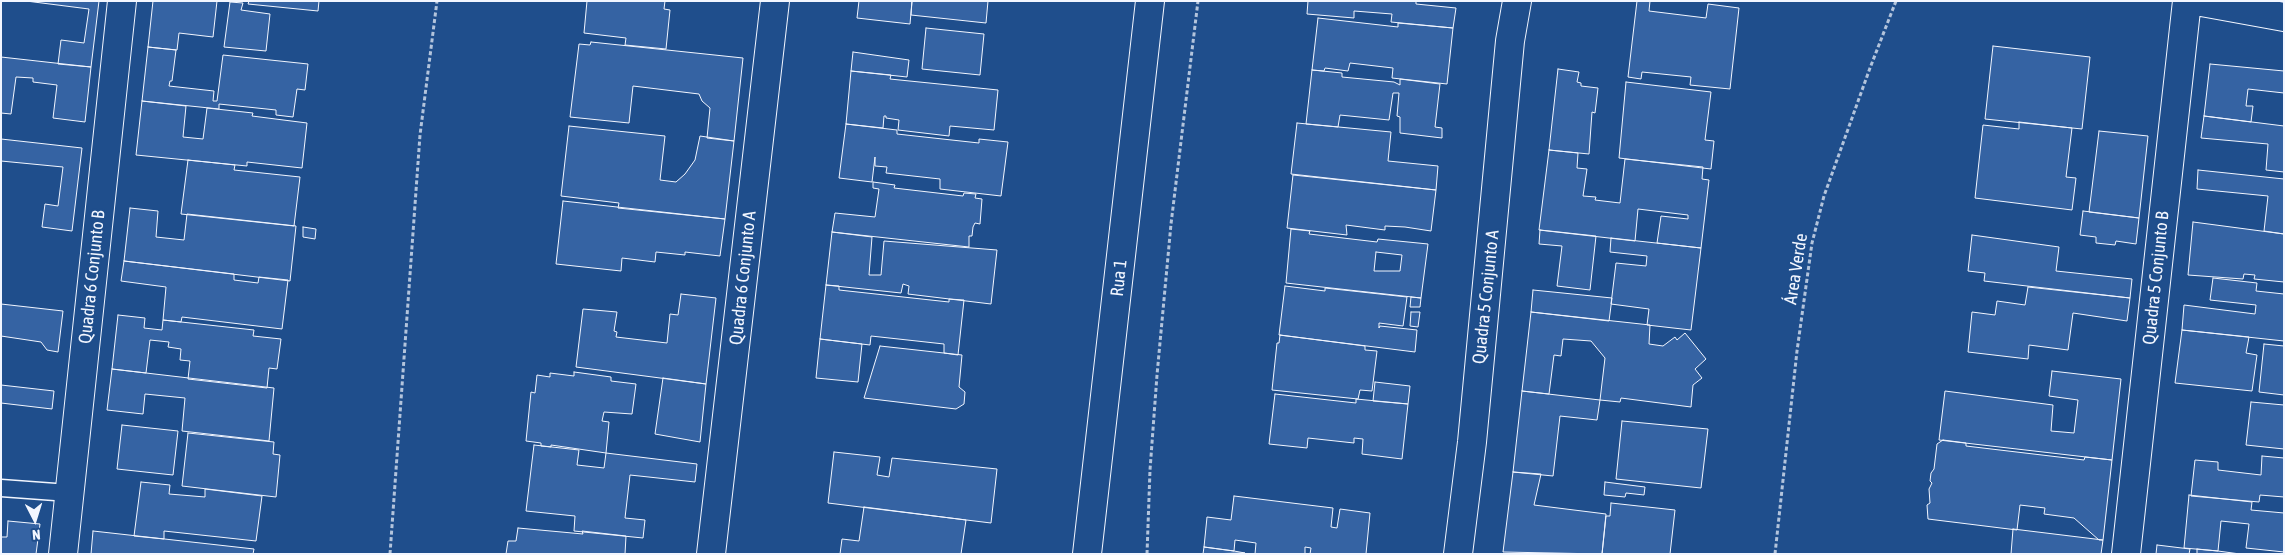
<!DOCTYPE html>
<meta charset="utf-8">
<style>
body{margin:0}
#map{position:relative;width:2285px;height:555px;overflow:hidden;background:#1f4e8c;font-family:"Asap Condensed",sans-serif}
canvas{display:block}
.frame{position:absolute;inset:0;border:2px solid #f2f6ff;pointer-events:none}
.north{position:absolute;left:10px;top:495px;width:50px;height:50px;-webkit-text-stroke:4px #1f4e8c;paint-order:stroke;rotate:175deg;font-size:14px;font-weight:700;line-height:20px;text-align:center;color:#f2f6ff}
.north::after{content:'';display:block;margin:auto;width:18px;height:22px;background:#f2f6ff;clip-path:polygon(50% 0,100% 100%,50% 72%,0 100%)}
</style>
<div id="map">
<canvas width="2285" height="555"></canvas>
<div class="frame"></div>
<div class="north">N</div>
</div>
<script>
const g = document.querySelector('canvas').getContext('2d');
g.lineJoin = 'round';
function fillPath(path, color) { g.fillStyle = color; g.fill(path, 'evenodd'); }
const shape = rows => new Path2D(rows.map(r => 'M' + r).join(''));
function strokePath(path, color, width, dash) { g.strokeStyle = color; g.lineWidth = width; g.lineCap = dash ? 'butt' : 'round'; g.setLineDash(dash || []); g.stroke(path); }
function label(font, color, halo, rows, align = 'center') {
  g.font = font + ' "Asap Condensed",sans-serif'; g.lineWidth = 4; g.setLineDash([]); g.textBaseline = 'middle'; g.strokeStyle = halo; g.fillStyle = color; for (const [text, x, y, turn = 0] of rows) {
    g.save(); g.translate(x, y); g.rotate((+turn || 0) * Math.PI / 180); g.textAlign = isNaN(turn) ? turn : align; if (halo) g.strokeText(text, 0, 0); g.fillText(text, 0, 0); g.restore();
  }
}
const building = shape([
 [26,1,99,1,91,67,58,64,61,40,84,43,89,9,26,1],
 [153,1,217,1,213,37,179,33,177,50,148,47,153,1],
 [249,1,319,1,318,11,248,4,249,1],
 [587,1,665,1,664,9,670,10,666,49,625,45,626,38,584,33,587,1],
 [859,1,912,1,910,24,857,18,859,1],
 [912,1,988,1,986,23,911,15,912,1],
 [1308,1,1416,1,1416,4,1456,8,1453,28,1391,22,1392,14,1354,11,1354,18,1307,14,1308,1],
 [1637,1,1650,1,1649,11,1706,18,1708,4,1739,8,1730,89,1690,85,1691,77,1642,72,1641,79,1628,77,1637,1],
 [230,2,243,3,241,10,270,14,266,51,224,47,230,2],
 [1318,18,1398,27,1398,23,1453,28,1447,84,1392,78,1393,68,1350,63,1348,71,1325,68,1324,71,1312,70,1318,18],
 [926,28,984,34,980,75,922,69,926,28],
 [591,42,743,58,734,141,707,138,710,108,702,101,699,94,633,86,629,123,570,117,579,44,590,45,591,42],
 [1993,46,2090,57,2082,129,1985,119,1993,46],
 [148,47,176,50,172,81,170,81,169,86,214,91,213,101,217,101,223,55,308,64,305,90,297,89,293,117,276,115,276,110,219,104,219,109,142,101,148,47],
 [853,52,909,60,907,77,851,71,853,52],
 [1,57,91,67,85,122,53,118,57,85,33,82,33,78,16,77,11,114,1,113,1,57],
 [2210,64,2284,71,2284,93,2248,89,2246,106,2253,106,2251,122,2204,116,2210,64],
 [1558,69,1579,72,1577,82,1581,83,1581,86,1598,88,1595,113,1592,112,1589,154,1549,150,1558,69],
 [1312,70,1342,73,1342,77,1394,82,1400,85,1400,79,1440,84,1435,127,1442,128,1442,138,1400,133,1400,117,1397,116,1399,93,1393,93,1389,120,1340,115,1338,127,1306,124,1312,70],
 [851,71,891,75,890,79,998,90,994,130,950,126,949,136,898,130,899,120,886,118,886,116,884,116,883,128,846,124,851,71],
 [1626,82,1711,92,1705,140,1714,141,1711,169,1619,158,1626,82],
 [142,101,186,106,183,137,203,139,207,108,253,113,252,116,307,123,302,168,247,162,247,166,136,155,142,101],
 [2204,116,2284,126,2284,172,2266,170,2268,144,2201,138,2204,116],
 [2019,122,2072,128,2066,177,2076,178,2072,210,1975,198,1983,125,2019,129,2019,122],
 [1297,123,1391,132,1388,161,1438,166,1436,190,1291,174,1297,123],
 [846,124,897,130,897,134,979,143,979,139,1008,142,1001,196,940,189,940,179,886,173,887,167,875,166,875,157,872,182,839,178,846,124],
 [569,126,665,136,660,180,676,182,685,174,695,160,700,136,734,141,725,219,618,208,619,203,561,196,569,126],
 [2099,131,2148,136,2139,218,2089,212,2099,131],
 [1,139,82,148,72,231,42,227,45,204,58,206,63,167,1,161,1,139],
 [1549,150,1578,153,1577,168,1587,169,1583,196,1596,197,1595,200,1620,203,1625,159,1703,167,1702,179,1709,180,1701,248,1657,243,1661,216,1688,219,1688,215,1638,209,1635,241,1539,230,1549,150],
 [188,160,235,165,234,170,300,177,294,226,181,214,188,160],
 [2198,170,2284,179,2284,234,2264,231,2268,196,2197,189,2198,170],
 [1293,175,1436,190,1431,231,1405,227,1385,226,1385,230,1346,225,1347,235,1287,228,1293,175],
 [873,182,895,185,894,188,963,196,964,193,976,194,975,198,982,199,980,224,975,223,973,227,972,236,969,236,969,247,832,232,835,213,875,217,879,189,873,188,873,182],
 [563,201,725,219,720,256,685,252,685,255,656,252,655,262,622,258,621,271,556,264,563,201],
 [130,208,158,211,156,237,184,240,187,214,296,226,290,281,124,261,130,208],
 [2083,211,2139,218,2136,244,2116,241,2115,245,2096,243,2096,237,2080,235,2083,211],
 [2193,222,2284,234,2284,282,2254,279,2255,275,2244,274,2243,279,2188,275,2193,222],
 [303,227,316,229,315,239,303,237,303,227],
 [1291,229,1310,231,1309,234,1377,242,1378,239,1428,244,1421,298,1286,283,1291,229],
 [1376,252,1402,255,1400,271,1374,271,1376,252],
 [1540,230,1596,236,1590,290,1557,286,1562,246,1539,244,1540,230],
 [832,232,872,237,869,275,881,275,884,241,997,250,991,304,908,294,909,286,903,284,901,293,826,285,832,232],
 [1972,235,2059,247,2056,271,2132,279,2130,298,1984,281,1985,273,1968,271,1972,235],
 [1611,238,1701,248,1691,330,1647,325,1649,309,1611,304,1616,263,1646,266,1647,256,1610,252,1611,238],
 [124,261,234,274,234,280,258,283,259,277,288,280,282,329,182,317,181,322,163,320,166,287,121,281,124,261],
 [2213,278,2257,283,2256,291,2284,294,2284,341,2182,330,2184,305,2255,314,2256,305,2210,300,2213,278],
 [826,285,839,286,839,290,949,302,949,299,964,300,958,355,944,353,944,344,871,336,870,345,820,339,826,285],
 [1285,286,1325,291,1325,288,1407,297,1403,326,1379,323,1379,328,1380,326,1417,330,1415,352,1279,335,1285,286],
 [2028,287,2130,298,2127,321,2073,313,2068,350,2029,345,2028,359,1968,352,1972,312,1995,315,1997,301,2025,305,2028,287],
 [1533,290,1612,298,1609,321,1531,312,1533,290],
 [681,294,716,298,706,384,576,367,583,309,617,312,614,331,617,332,616,337,667,343,670,314,678,315,681,294],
 [1411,297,1421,298,1420,307,1410,307,1411,297],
 [1,304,63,311,58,352,47,350,41,342,1,336,1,304],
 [1411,312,1420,312,1418,327,1410,326,1411,312],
 [1531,312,1650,325,1649,344,1663,346,1675,337,1677,340,1685,333,1706,359,1695,369,1702,378,1693,385,1691,407,1621,398,1620,402,1600,400,1605,358,1591,341,1563,339,1561,356,1554,355,1549,394,1522,391,1531,312],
 [118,315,145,318,144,328,162,330,163,320,254,330,253,336,281,339,277,369,269,368,267,388,188,379,190,361,180,360,181,349,168,347,169,342,150,340,146,373,112,369,118,315],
 [2182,330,2249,337,2246,353,2257,355,2252,391,2175,383,2182,330],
 [1280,335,1365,346,1365,350,1377,351,1372,391,1360,390,1358,399,1272,390,1277,343,1279,343,1280,335],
 [820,339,862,344,858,382,816,378,820,339],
 [2264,344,2284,346,2284,395,2259,392,2264,344],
 [880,346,962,355,959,387,965,392,964,404,956,409,864,398,880,346],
 [112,369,274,388,269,441,182,431,185,398,145,394,143,414,107,410,112,369],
 [2052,371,2121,379,2112,460,1939,440,1945,391,2053,405,2051,431,2074,433,2078,400,2049,396,2052,371],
 [574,372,611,377,611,381,636,384,632,414,604,412,602,421,609,422,606,453,551,445,551,447,541,446,541,443,526,441,531,392,535,393,537,375,550,377,550,373,574,376,574,372],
 [663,378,706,384,700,442,655,434,663,378],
 [1375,382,1410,386,1408,404,1373,401,1375,382],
 [1,385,54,391,52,409,1,403,1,385],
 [1522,391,1600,400,1597,420,1560,416,1553,476,1513,472,1522,391],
 [1275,394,1356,403,1356,399,1408,404,1402,459,1362,454,1363,439,1354,438,1354,443,1308,438,1307,448,1269,444,1275,394],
 [2251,402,2284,405,2284,449,2246,445,2251,402],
 [1622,421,1708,429,1701,488,1616,479,1622,421],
 [122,425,178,431,173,475,117,469,122,425],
 [188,433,274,442,273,454,280,455,276,497,182,486,188,433],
 [1943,440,1966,443,1966,446,2084,460,2085,457,2112,460,2103,540,2099,540,2074,518,2044,514,2045,508,2020,505,2017,530,1928,519,1927,505,1930,503,1929,489,1932,483,1930,481,1931,473,1934,469,1937,444,1943,440],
 [534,445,579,450,577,465,604,468,606,453,697,464,695,482,630,475,625,518,645,520,643,538,574,531,575,516,526,511,534,445],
 [834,452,880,457,877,475,889,477,892,458,997,469,991,523,828,503,834,452],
 [2262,456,2284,458,2284,497,2260,495,2259,502,2191,496,2195,460,2218,462,2218,470,2261,475,2262,456],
 [1513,472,1541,474,1534,505,1606,514,1602,554,1503,552,1513,472],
 [141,482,170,485,169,494,205,497,205,489,262,496,256,541,164,531,164,539,134,536,141,482],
 [1605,482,1645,487,1644,495,1626,493,1625,497,1604,495,1605,482],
 [2189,495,2252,502,2251,510,2284,513,2284,552,2246,548,2249,524,2221,521,2218,551,2184,548,2189,495],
 [1234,496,1333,508,1331,527,1337,528,1340,509,1370,513,1366,554,1310,554,1311,548,1305,547,1305,554,1255,554,1256,543,1235,540,1234,551,1204,547,1207,517,1231,520,1234,496],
 [1611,503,1675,510,1670,554,1602,554,1606,516,1610,516,1611,503],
 [864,507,966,520,961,554,840,554,842,539,859,541,864,507],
 [8,521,40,524,36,554,1,554,1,537,7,537,8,521],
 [518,528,583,534,582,531,626,536,625,554,506,554,508,541,516,541,518,528],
 [2013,529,2103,540,2101,554,2011,554,2013,529],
 [93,531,254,549,253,554,91,554,93,531],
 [2157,545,2190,549,2189,554,2156,554,2157,545],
 [1204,547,1234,551,1245,553,1203,554,1204,547],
 [2197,549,2218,551,2240,554,2197,554,2197,549]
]);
const path = shape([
 [390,554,420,135,437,1],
 [1147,554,1150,470,1157,375,1171,224,1198,1],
 [1775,554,1797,351,1812,243,1824,196,1870,68,1896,1]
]);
const service = shape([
 [1,488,69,493]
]);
const minor = shape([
 [2196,1,2284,17],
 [63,554,122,1],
 [711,554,775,1],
 [1458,554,1472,442,1510,41,1517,1],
 [2126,554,2187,1]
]);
const tertiary = shape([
 [1087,554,1150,1]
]);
const streetNames = [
 ["Área Verde",1796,269,-81],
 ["Quadra 6 Conjunto B",92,277,-84],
 ["Quadra 6 Conjunto A",743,278,-84],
 ["Rua 1",1119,278,-84],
 ["Quadra 5 Conjunto B",2156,278,-84],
 ["Quadra 5 Conjunto A",1486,297,-84]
];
fillPath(building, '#3563a3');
strokePath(building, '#f2f6ff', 1);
strokePath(service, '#f2f6ff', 19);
strokePath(minor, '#f2f6ff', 30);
strokePath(tertiary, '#f2f6ff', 30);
strokePath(path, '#b3c4dc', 3, [4, 2.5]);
strokePath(service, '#1f4e8c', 16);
strokePath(minor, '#1f4e8c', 28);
strokePath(tertiary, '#1f4e8c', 28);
label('18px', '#f2f6ff', '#1f4e8c', streetNames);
</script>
